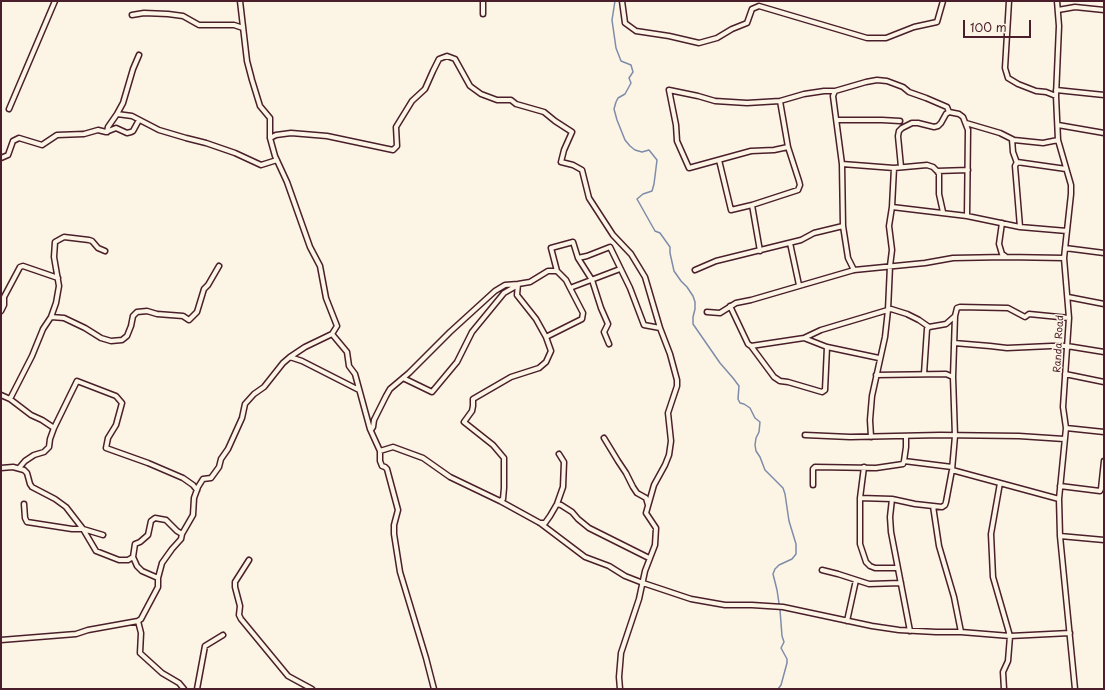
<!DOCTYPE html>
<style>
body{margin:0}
#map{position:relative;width:1105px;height:690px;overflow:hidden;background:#fcf5e5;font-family:"Playpen Sans",sans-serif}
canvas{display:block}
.frame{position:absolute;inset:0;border:2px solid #4a1f2b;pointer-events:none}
.scale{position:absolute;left:963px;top:20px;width:68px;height:18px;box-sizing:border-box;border:2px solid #4a1f2b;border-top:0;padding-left:5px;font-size:12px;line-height:14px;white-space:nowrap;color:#4a1f2b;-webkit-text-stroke:3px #fcf5e5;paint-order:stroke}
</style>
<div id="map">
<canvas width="1105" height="690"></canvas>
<div class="frame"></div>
<div class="scale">100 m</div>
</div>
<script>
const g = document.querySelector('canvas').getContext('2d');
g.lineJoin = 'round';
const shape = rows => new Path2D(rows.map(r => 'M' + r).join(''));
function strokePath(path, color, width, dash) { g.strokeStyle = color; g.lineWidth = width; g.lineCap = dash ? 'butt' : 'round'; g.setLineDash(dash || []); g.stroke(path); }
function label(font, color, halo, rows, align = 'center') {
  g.font = font + ' "Playpen Sans",sans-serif'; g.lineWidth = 3; g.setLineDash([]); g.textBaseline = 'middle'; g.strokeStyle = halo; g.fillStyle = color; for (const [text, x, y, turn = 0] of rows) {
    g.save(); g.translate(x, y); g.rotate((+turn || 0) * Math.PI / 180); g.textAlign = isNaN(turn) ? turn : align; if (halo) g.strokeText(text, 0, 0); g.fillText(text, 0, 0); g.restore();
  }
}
const stream = shape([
 [615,1,612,20,616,48,621,61,631,65,633,72,629,78,631,83,625,94,618,98,616,102,614,109,617,120,625,140,630,146,635,150,642,152,649,150,657,160,654,184,652,191,643,194,637,199,655,231,660,233,670,247,670,253,674,271,681,281,687,287,693,296,695,302,695,309,693,317,693,324,720,363,733,378,739,386,738,399,740,403,744,404,750,408,755,418,760,422,759,432,756,438,755,445,756,451,760,457,765,470,783,488,785,494,789,521,796,544,796,554,792,559,779,565,775,569,773,574,777,590,780,610,782,636,784,642,781,648,787,659,787,663,781,685,778,689]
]);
const street = shape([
 [622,1,625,23,636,31,669,36,699,43,717,38,732,29,747,23,752,9,759,6,867,38,886,38,914,27,937,22,943,1],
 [1009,1,1005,68,1008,78,1018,84,1036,91,1046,92,1056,96],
 [1057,1,1059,26,1056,96,1058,140,1071,185,1071,194,1064,258,1069,318,1063,407,1066,428,1059,499,1060,536,1075,689],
 [1058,10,1075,7,1104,10],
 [483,14,483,1],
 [132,15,144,13,168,14,183,16,199,25,234,25,243,28],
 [1056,90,1104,95],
 [9,109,55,1],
 [117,114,123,103,133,69,139,55],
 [837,120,882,120,900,121],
 [966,123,1000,133,1014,140,1043,143,1058,140],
 [1058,125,1104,133],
 [107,132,108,127,117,114,132,116,159,130,186,138,206,143,235,153,261,165,277,160],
 [270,138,276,135,291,133,327,136,393,150,397,146,396,127,412,101,425,89,433,71,439,59,447,56,455,59,470,86,481,94,497,100,511,100,516,104,544,112,555,121,572,132,564,150,561,162,573,165,582,170,589,198,613,235,631,254,645,277,660,328],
 [1012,139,1013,152,1017,163],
 [788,147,774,150,751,151,689,168,677,141,676,125,669,90,698,96,715,101,747,103,780,101,804,94,824,91,835,91],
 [1,158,8,155,13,141,19,138,42,145,57,135,84,134,98,130,106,132,116,128,127,133,131,132,133,131,139,120],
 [719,160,731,210,752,205,798,190,800,185,799,181,788,147,780,101],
 [842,164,894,168,927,165,933,167,937,171,939,174,939,194,943,212],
 [901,167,898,136,899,131,902,128,912,123,918,123,934,127,938,126,941,123,946,114,949,112,959,114,963,117,968,130,967,216],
 [937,171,968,170],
 [752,205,760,251],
 [892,207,967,216,1020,227,1067,231],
 [1002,223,999,244,1002,254,1005,256],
 [1020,227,1015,166,1017,162,1066,169],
 [790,243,799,285],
 [1065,248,1104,253],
 [578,258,592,280,601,308,608,324,604,332,609,344],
 [695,270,716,261,801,240,814,233,843,226],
 [854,270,848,258,843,226,842,164,833,96,835,91,866,82,877,80,887,81,903,87,909,92,926,98,947,107,949,112],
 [557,271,566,280,570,288,620,269],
 [518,284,517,295,536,319,546,337,582,319,583,313,570,288],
 [1068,297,1104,304],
 [730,306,748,344,751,346,804,338,821,330,891,309,907,314,919,320,929,327],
 [1,311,4,305,4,297,20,267,23,266,58,278],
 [707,312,720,313,736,303,751,300,854,270,925,263,953,258,1006,257,1064,258],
 [51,317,64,318,85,328,101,338,111,341,122,340,127,336,131,326,133,316,137,312,147,311,157,314,183,316,189,320,197,312,204,289,208,285,219,266],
 [332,334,347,352,349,366,355,374,370,429,380,451,380,461,382,466,385,467,387,469,398,510,394,525,394,534,400,572,426,658,434,689],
 [804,338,827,347,879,358],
 [954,343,990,346,1007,348,1051,346,1067,346,1104,352],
 [751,346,774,377,780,381,788,382,822,392,825,390,827,347],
 [290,357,302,361,359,390],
 [924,374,927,329,929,327,946,324,955,316,957,308,960,307,1008,308,1025,317,1029,314,1069,318],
 [1065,374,1104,382],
 [953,377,955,316],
 [403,378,432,392,457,362,472,332,504,293,518,285],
 [1,395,10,399,31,415,42,420,54,428],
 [10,399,32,356,43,329,51,317,56,303,59,286,54,257,55,242,64,237,89,240,92,241,98,248,105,251],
 [1066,428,1104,432],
 [371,430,373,427,374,420,386,396,390,389,409,373,450,332,495,291,505,285,518,284,530,282,548,271,557,271,551,248,573,242,578,258,587,256,610,247,630,288,644,325,660,328,670,354,677,380,677,386,668,413,671,441,669,455,665,465,654,485,646,513,656,528,655,545,645,571,639,599,621,653,619,677,620,689],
 [805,435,850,437,940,435,1019,436,1064,439],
 [871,437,870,420,872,396,885,337,888,310,890,266,892,250,889,226,892,207,894,168],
 [604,438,618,461,626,473,633,487,637,493,646,498,648,505],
 [380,451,393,447,423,458,450,477,500,501,540,523,585,557,609,566,625,576,643,583,691,599,725,605,752,605,783,607,872,626,899,630,936,632,961,632,1010,636,1070,633],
 [904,461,952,467],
 [864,467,860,498,860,544,866,562,870,566,875,568,897,568],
 [1,468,13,467,24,470,27,473,30,484,32,487,55,499,66,507,83,529,96,551,119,560,128,560,133,557],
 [19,468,25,461,34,455,44,452,49,447,50,439,54,428,77,381,116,396,122,403,116,425,108,438,106,448,148,463,183,478,193,485,197,490],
 [952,470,1059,499],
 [1000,483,991,534,993,577,1010,636,1008,661,1003,672,1004,689],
 [813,485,813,469,815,467,876,468,903,464,904,461,906,447,906,436],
 [1060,486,1100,491,1101,489,1104,461],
 [860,498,892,499,915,504,942,507,945,505,946,502,952,470,955,436,953,377,946,374,876,375],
 [892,499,890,517,891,532,910,631],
 [500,501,503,499,504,488,504,458,493,445,464,422,472,411,473,406,473,399,511,377,539,368,546,362,551,351,546,337],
 [24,504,25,518,27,522,72,529,83,529,103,535],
 [557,504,561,505,572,512,578,519,589,528,649,558],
 [933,506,939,546,954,597,961,632],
 [540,523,545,523,550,516,557,504,563,487,564,462,559,454],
 [1060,536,1104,540],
 [249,560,235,582,235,587,240,606,239,615,241,619,288,676,312,689],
 [822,570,838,574,869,584,901,583],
 [158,578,142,571,137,566,133,557,135,544,140,542,148,535,151,521,155,518,166,520,177,531,182,534],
 [138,621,141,633,140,653,162,673,179,683,184,689],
 [847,621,856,580],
 [1,640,76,634,88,630,138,621,141,619,158,587,158,578,162,563,172,549,181,539,182,534,193,515,194,498,198,487,203,479,211,478,219,467,221,459,228,449,242,418,245,404,254,394,264,387,283,363,290,357,305,347,332,334,337,326,326,298,320,266,310,247,287,182,275,156,270,138,270,118,260,106,252,80,247,61,240,1],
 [197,689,205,646,223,635]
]);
const streetNames = [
 ["Randa Road",1059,344,-87]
];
strokePath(stream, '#7e8caa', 1.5);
strokePath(street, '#4a1f2b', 7);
strokePath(street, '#fcf5e5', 4);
label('10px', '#4a1f2b', '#fcf5e5', streetNames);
</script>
